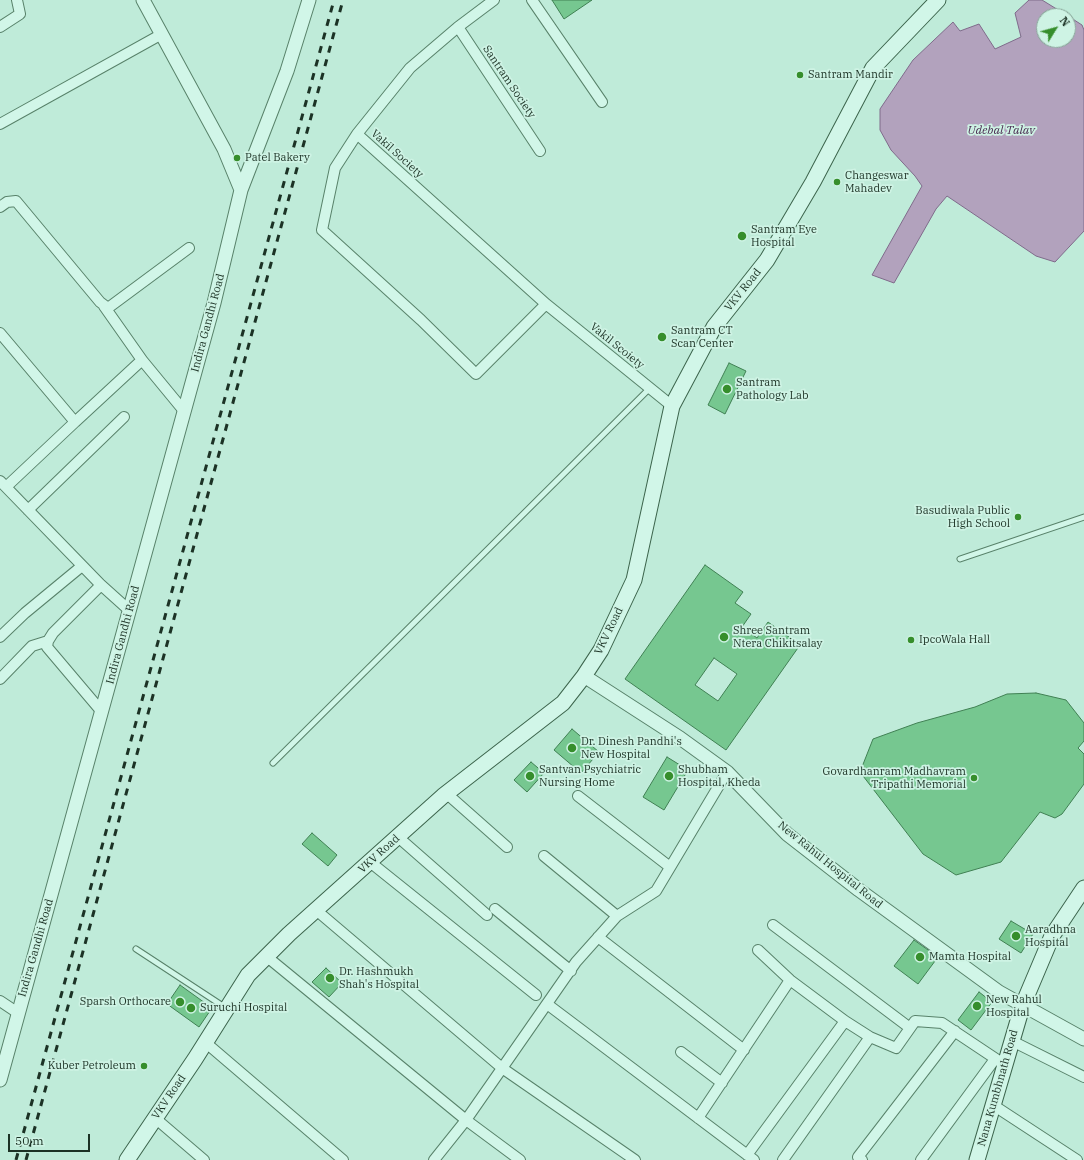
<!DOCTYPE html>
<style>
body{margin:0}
#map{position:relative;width:1084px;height:1160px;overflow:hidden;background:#bfebd9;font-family:"IBM Plex Serif",serif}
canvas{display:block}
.north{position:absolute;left:1036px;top:8px;width:40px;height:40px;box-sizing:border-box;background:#cef3e4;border:1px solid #87a698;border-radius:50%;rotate:53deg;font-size:11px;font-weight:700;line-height:16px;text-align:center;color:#1c3225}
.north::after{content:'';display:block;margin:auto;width:14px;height:18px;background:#368e2c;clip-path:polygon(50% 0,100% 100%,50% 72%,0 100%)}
.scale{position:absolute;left:8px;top:1134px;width:82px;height:18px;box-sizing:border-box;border:2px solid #1c3225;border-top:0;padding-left:5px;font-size:12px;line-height:14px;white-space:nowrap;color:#1c3225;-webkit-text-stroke:3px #cef3e4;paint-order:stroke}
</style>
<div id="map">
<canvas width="1084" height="1160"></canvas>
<div class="north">N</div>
<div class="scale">50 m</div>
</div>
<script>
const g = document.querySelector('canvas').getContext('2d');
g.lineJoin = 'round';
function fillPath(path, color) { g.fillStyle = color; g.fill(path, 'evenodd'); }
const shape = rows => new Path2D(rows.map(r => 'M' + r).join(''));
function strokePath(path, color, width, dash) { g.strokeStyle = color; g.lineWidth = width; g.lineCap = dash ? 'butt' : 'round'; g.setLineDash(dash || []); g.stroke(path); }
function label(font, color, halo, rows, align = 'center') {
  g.font = font + ' "IBM Plex Serif",serif'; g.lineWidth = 3.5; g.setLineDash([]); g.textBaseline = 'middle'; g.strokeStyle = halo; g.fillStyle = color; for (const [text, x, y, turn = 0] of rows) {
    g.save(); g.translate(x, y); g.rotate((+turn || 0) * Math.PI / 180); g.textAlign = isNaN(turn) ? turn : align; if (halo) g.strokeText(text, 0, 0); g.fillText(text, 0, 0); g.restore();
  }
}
const water = shape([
 [1029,0,1042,0,1068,16,1044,16,1044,40,1068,40,1068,16,1082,25,1084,30,1084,231,1055,262,1036,256,947,196,936,209,894,283,872,275,922,186,915,176,891,150,880,130,880,109,913,60,953,22,960,31,979,24,995,49,1021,37,1015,13,1029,0]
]);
const building = shape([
 [552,0,592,0,564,19,552,0],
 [729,363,746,371,725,414,708,405,729,363],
 [705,565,743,592,735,603,751,614,742,627,757,638,768,622,800,645,726,750,625,679,705,565],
 [714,658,737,674,718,701,695,685,714,658],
 [1036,693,1066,700,1084,723,1084,741,1078,748,1084,754,1084,784,1062,814,1055,818,1040,812,1001,862,956,875,923,854,860,772,873,739,917,723,975,707,1007,694,1036,693],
 [572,729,599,752,581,773,554,750,572,729],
 [667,757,688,770,664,810,643,797,667,757],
 [531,762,544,773,527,792,514,780,531,762],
 [312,833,337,855,328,866,302,844,312,833],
 [1011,921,1033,934,1021,953,999,939,1011,921],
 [914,940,938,957,918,984,894,966,914,940],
 [326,968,342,983,329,997,312,982,326,968],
 [180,985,212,1008,199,1027,167,1004,180,985],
 [979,992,992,1002,971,1030,958,1020,979,992]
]);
const service = shape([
 [960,559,1084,517],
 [273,763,650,388],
 [136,949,226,1008]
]);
const minor = shape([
 [532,0,602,102],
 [0,27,20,14,17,0],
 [458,27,540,151],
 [0,124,162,34],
 [357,134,546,304,476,374,421,320,322,230,335,168,357,134],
 [357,134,410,68,458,27,494,0],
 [0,207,7,202,16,201,100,302,108,308,189,248],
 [546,304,672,406],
 [104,306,142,360],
 [0,333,75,422,142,360,184,411],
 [0,481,100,584,130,611],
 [6,487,75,422],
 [28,510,124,417],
 [101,585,53,633,48,641,47,647,102,712],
 [0,637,25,613,82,566],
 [0,679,32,646,48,641],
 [446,793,507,847],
 [578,796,670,867],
 [398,837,487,915],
 [544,856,617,916],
 [370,862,536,995],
 [495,909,571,971],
 [316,910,502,1068,635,1160],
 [773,925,910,1028],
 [598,937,744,1050],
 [758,950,790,980,845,1021,870,1037,896,1048,915,1021,942,1023,1005,1065],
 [266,956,466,1120,520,1160],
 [0,1001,18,1013],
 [547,1004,754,1160],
 [1012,1041,1084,1077],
 [205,1042,343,1160],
 [681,1052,722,1083],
 [993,1105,1077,1160],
 [155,1118,204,1160],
 [698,1118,790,980],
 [747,1155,845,1021],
 [434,1160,466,1120,576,962,617,916,656,891,727,772],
 [783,1160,870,1037],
 [862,1160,858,1157,955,1031],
 [921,1160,995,1059]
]);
const tertiary = shape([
 [143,0,224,149,241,190],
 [584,676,680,738,727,772,787,834,859,890,999,992,1084,1039],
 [0,1080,214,303,241,190,287,71,309,0]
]);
const secondary = shape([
 [127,1160,195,1059,248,975,289,934,443,796,563,703,584,676,601,650,634,580,672,406,714,327,767,260,813,182,873,68,938,0],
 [977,1160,1022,1007,1052,936,1084,888]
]);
const rail = shape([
 [16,1160,334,0],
 [26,1160,343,0]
]);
const markers = [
 [800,75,4,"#368e2c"],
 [237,158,4,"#368e2c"],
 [837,182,4,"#368e2c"],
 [742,236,5,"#368e2c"],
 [662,337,5,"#368e2c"],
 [727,389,5,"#368e2c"],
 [1018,517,4,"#368e2c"],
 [724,637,5,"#368e2c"],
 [911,640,4,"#368e2c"],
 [572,748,5,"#368e2c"],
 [530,776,5,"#368e2c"],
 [669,776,5,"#368e2c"],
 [974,778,4,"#368e2c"],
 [1016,936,5,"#368e2c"],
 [920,957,5,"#368e2c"],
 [330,978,5,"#368e2c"],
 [180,1002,5,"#368e2c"],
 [977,1006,5,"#368e2c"],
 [191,1008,5,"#368e2c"],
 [144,1066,4,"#368e2c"]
];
const poiNames = [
 ["Santram Mandir",808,75],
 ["Patel Bakery",245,158],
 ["Changeswar",845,176],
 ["Mahadev",845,189],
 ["Santram Eye",751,230],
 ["Hospital",751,243],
 ["Santram CT",671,331],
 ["Scan Center",671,344],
 ["Santram",736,383],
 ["Pathology Lab",736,396],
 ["Basudiwala Public",1010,511,"right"],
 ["High School",1010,524,"right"],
 ["Shree Santram",733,631],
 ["Ntera Chikitsalay",733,644],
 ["IpcoWala Hall",919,640],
 ["Dr. Dinesh Pandhi's",581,742],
 ["New Hospital",581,755],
 ["Santvan Psychiatric",539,770],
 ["Nursing Home",539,783],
 ["Shubham",678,770],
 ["Hospital, Kheda",678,783],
 ["Govardhanram Madhavram",966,772,"right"],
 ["Tripathi Memorial",966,785,"right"],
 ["Aaradhna",1025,930],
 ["Hospital",1025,943],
 ["Mamta Hospital",929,957],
 ["Dr. Hashmukh",339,972],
 ["Shah's Hospital",339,985],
 ["New Rahul",986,1000],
 ["Hospital",986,1013],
 ["Sparsh Orthocare",171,1002,"right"],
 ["Suruchi Hospital",200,1008],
 ["Kuber Petroleum",136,1066,"right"]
];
const streetNames = [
 ["Santram Society",509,82,56],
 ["Vakil Society",397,154,42],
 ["VKV Road",743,290,-51],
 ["Indira Gandhi Road",208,323,-75],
 ["Vakil Scoiety",617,346,39],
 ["VKV Road",609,631,-64],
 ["Indira Gandhi Road",123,635,-75],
 ["VKV Road",379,854,-42],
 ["New Rahul Hospital Road",830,865,39],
 ["Indira Gandhi Road",36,948,-74],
 ["Nana Kumbhnath Road",998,1088,-74],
 ["VKV Road",169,1097,-56]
];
const waterNames = [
 ["Udebal Talav",1001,131]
];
fillPath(water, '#b2a2bd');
strokePath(water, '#7f6a8a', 1);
fillPath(building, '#76c790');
strokePath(building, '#408053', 1);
strokePath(service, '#58826a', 7);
strokePath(minor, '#58826a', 12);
strokePath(tertiary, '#58826a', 15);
strokePath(secondary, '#3c644c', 17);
strokePath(service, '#d1f6e8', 5);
strokePath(minor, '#d1f6e8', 10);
strokePath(tertiary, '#d1f6e8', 13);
strokePath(secondary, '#d1f6e8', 15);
strokePath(rail, '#1c3225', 3, [7, 7]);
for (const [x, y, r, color] of markers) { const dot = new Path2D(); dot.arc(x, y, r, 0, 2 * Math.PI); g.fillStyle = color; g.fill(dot); strokePath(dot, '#cef3e4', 1.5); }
label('11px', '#1c3225', '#cef3e4', poiNames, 'left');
label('11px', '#1c3225', '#cef3e4', streetNames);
label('italic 12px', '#4b2c52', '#cef3e4', waterNames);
</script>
